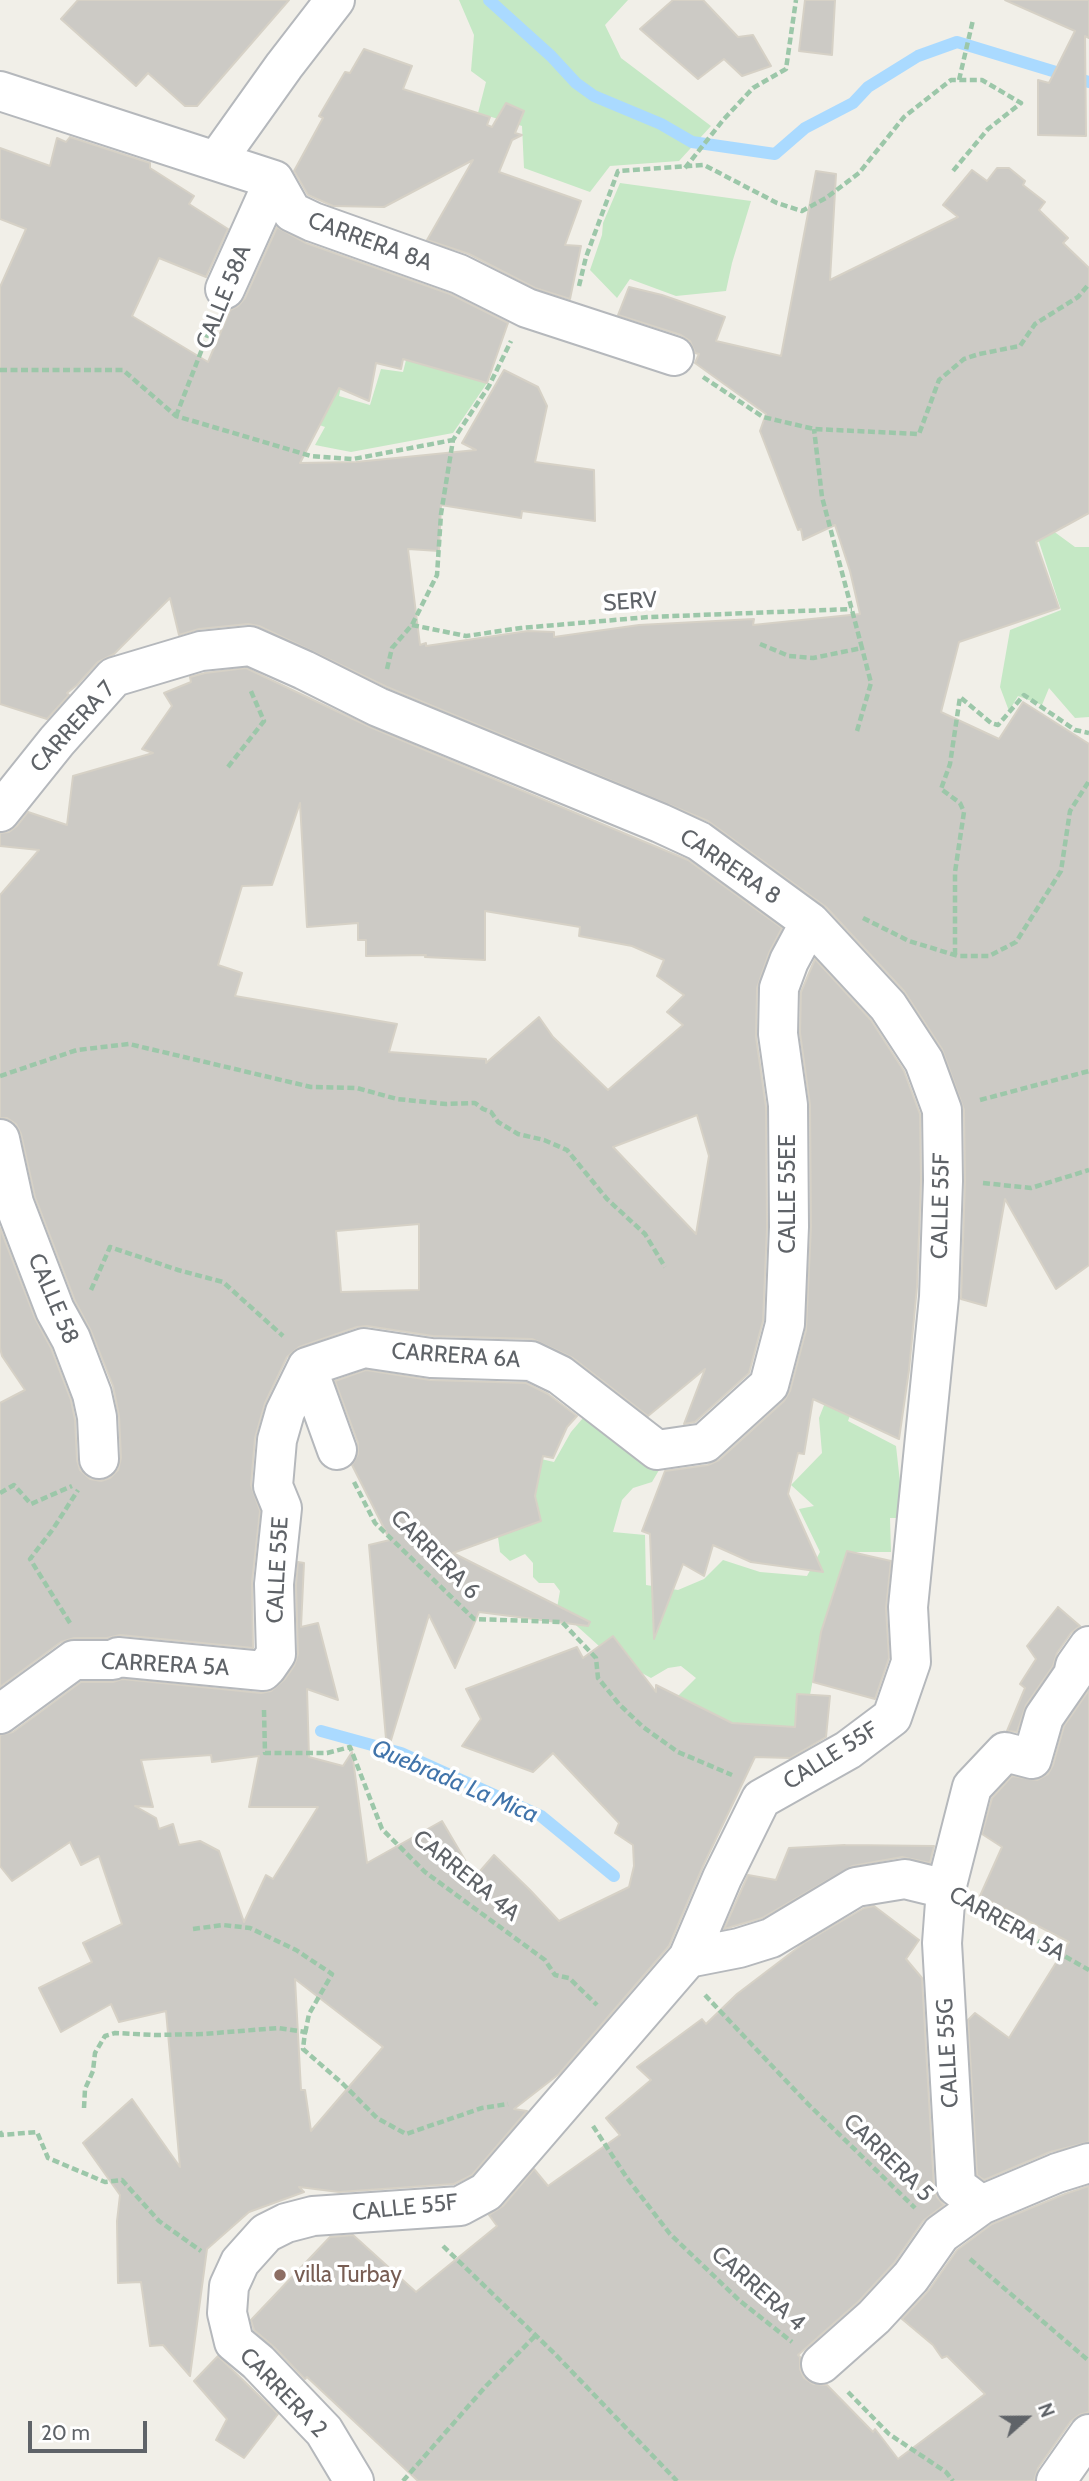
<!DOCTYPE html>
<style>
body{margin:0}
#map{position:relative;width:1089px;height:2481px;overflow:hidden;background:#f1efe8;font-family:Cabin,sans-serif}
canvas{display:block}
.north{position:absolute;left:991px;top:2383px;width:70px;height:70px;-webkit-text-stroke:5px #fff;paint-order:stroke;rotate:69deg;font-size:19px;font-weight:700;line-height:28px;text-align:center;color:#5f6368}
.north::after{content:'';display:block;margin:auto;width:24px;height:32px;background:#5f6368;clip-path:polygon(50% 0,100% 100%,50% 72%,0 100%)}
.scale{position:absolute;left:28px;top:2421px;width:119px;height:32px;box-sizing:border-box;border:4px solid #5f6368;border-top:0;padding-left:9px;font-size:21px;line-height:24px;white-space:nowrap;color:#5f6368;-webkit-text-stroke:5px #fff;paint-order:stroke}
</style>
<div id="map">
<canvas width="1089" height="2481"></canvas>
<div class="north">N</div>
<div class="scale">20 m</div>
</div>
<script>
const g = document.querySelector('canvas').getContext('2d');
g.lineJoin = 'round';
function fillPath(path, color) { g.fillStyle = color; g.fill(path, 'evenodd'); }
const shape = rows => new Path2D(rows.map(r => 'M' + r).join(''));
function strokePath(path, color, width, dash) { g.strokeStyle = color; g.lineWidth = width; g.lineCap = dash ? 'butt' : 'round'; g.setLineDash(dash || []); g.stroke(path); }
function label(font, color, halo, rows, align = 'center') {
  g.font = font + ' Cabin,sans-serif'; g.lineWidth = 7; g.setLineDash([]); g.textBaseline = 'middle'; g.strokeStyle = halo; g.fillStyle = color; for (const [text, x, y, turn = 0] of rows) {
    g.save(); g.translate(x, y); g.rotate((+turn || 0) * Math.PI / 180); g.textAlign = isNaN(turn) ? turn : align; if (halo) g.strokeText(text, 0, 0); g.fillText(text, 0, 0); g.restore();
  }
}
const green = shape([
 [459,0,628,0,605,25,621,58,711,126,679,161,610,166,590,192,524,168,522,126,478,113,486,82,471,71,474,35],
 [620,183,751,201,732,263,726,291,676,296,630,279,617,298,590,270,602,235,603,223],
 [406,360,487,383,453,433,351,452,315,445,325,427,302,419,343,379,339,396,370,405,381,369,403,372],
 [1030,514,1075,547,1089,547,1089,717,1075,718,1049,688,1042,705,1018,696,1009,711,1000,687,1010,630,1061,610],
 [867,1367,848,1421,896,1446,904,1518,890,1518,891,1552,851,1552,817,1658,810,1695,797,1694,795,1727,732,1723,678,1696,696,1678,681,1666,668,1668,651,1678,640,1672,613,1636,599,1646,557,1608,560,1591,554,1583,539,1583,533,1577,533,1563,525,1554,510,1561,500,1552,498,1537,541,1521,532,1486,541,1459,554,1462,571,1432,589,1411,662,1465,652,1482,633,1488,622,1500,613,1532,645,1535,646,1585,678,1590,704,1579,723,1560,760,1572,807,1576,820,1552,799,1509,814,1506,791,1485,822,1453,819,1418,832,1385]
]);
const stream = shape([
 [489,0,551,56,576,83,594,96,661,124,692,142,775,154,805,128,853,103,868,87,918,56,957,42,1089,82],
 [321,1731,401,1753,541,1816,614,1876]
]);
const building = shape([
 [78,0,289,0,197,106,185,106,148,73,136,86,61,19,78,0],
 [673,0,703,0,738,37,753,35,771,66,742,76,724,59,698,79,640,29,673,0],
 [805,0,835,0,832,55,799,51,805,0],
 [1005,0,1089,0,1089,38,1085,36,1086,136,1038,135,1038,80,1049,83,1075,31,1005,0],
 [364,49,412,66,403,89,490,117,487,125,492,127,506,103,524,111,515,133,522,135,512,140,499,172,581,201,565,245,581,246,570,299,535,288,469,254,427,240,473,160,384,207,333,206,308,195,294,171,323,118,319,116,345,72,350,73,364,49],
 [70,137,150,163,150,168,194,196,189,204,228,229,206,277,159,258,132,316,208,362,230,310,238,306,245,298,277,227,306,243,450,294,508,323,487,383,403,359,401,369,376,363,369,401,339,388,300,463,356,462,476,450,462,443,504,370,538,387,547,406,535,462,594,470,595,521,522,511,521,518,441,505,439,551,408,549,420,645,426,643,426,646,528,631,554,632,554,637,639,625,754,619,753,625,860,614,850,571,835,525,803,540,801,529,798,530,760,431,766,414,695,363,699,354,695,353,690,341,681,335,618,315,629,287,662,295,725,317,716,341,781,356,816,171,836,174,830,280,958,217,943,205,972,170,987,181,997,168,1009,168,1025,181,1023,185,1045,202,1039,210,1068,238,1063,243,1089,268,1089,513,1036,542,1059,608,959,642,941,712,999,739,1023,702,1089,744,1089,1265,1056,1289,1005,1199,986,1306,961,1299,965,1181,964,1110,942,1049,904,991,826,907,708,821,387,687,259,626,248,624,199,629,179,635,170,598,114,654,98,662,77,685,67,693,69,695,47,719,0,704,0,287,26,229,0,219,0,148,50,166,57,138,66,142,70,137],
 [246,668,370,727,688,860,782,928,769,953,757,988,756,1037,766,1107,767,1227,763,1321,749,1373,695,1422,684,1424,705,1369,648,1416,573,1358,532,1339,433,1336,367,1326,357,1327,299,1347,287,1357,265,1403,255,1438,251,1485,260,1511,252,1582,253,1648,120,1635,107,1638,74,1638,61,1642,0,1687,0,1403,25,1390,2,1356,0,1348,0,1228,35,1318,51,1348,71,1400,75,1420,77,1460,80,1470,90,1479,101,1481,110,1478,118,1470,121,1458,119,1416,113,1386,91,1331,75,1301,35,1197,21,1134,16,1124,7,1118,0,1118,0,895,39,850,0,846,0,833,9,832,17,826,28,812,67,825,73,776,153,753,142,749,172,706,164,693,191,682,190,677,205,673,246,668],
 [300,803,307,927,358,923,358,940,366,940,366,956,426,955,425,957,485,960,485,911,580,927,579,936,632,946,664,960,657,976,684,995,667,1012,683,1025,608,1090,553,1037,539,1017,486,1063,486,1059,389,1052,397,1024,235,996,242,973,218,965,242,886,272,885,300,803],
 [697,1115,709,1156,696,1234,613,1147,697,1115],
 [419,1224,419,1290,341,1292,336,1231,419,1224],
 [815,959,871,1020,904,1071,920,1114,921,1181,917,1287,909,1370,899,1439,813,1399,804,1454,798,1453,788,1494,823,1572,751,1562,713,1545,704,1576,683,1564,654,1639,650,1534,642,1531,665,1471,708,1465,719,1460,784,1401,790,1391,806,1330,811,1227,810,1105,800,1033,801,992,815,959],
 [366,1370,430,1380,526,1383,548,1394,577,1416,567,1427,553,1458,543,1456,535,1496,541,1521,453,1553,590,1622,588,1626,479,1612,455,1668,429,1615,388,1750,387,1750,369,1545,390,1540,352,1465,358,1454,358,1443,335,1381,366,1370],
 [847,1551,891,1561,886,1608,889,1658,875,1699,813,1682,821,1632,847,1551],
 [298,1562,304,1563,301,1627,318,1623,338,1700,307,1689,309,1757,343,1766,352,1752,367,1863,442,1821,475,1877,494,1855,530,1890,559,1921,629,1887,634,1866,633,1845,615,1833,619,1823,553,1753,533,1772,462,1746,481,1719,466,1689,577,1647,583,1658,613,1636,656,1692,656,1685,732,1723,795,1727,797,1694,830,1696,826,1737,790,1758,755,1757,703,1866,669,1946,559,2074,514,2109,527,2111,472,2175,454,2184,339,2192,299,2187,304,2192,249,2212,207,2249,190,2376,163,2345,150,2346,141,2282,118,2283,117,2221,120,2195,83,2143,132,2099,180,2167,166,2011,119,2022,111,2004,61,2032,39,1988,92,1962,83,1943,122,1924,99,1856,81,1865,70,1842,12,1881,0,1866,0,1735,13,1732,81,1682,113,1682,122,1679,261,1693,271,1691,285,1679,294,1666,298,1654,296,1585,298,1562],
 [211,1755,212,1762,259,1756,249,1807,318,1807,273,1879,266,1875,244,1922,219,1851,200,1841,179,1845,173,1824,159,1829,156,1818,135,1806,153,1807,141,1760,211,1755],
 [295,1979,383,2047,311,2131,305,2090,301,2090,295,1979],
 [1058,1607,1080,1626,1071,1633,1057,1653,1053,1666,1026,1705,1017,1732,1007,1731,1025,1688,1020,1684,1036,1659,1027,1646,1058,1607],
 [1089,1690,1089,2142,1050,2152,984,2180,977,2175,968,2020,975,2013,1009,2038,1069,1942,980,1896,1002,1847,982,1834,992,1798,1012,1776,1037,1780,1048,1774,1053,1765,1064,1726,1089,1690],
 [845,1845,934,1846,930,1863,902,1857,852,1866,762,1918,724,1929,748,1875,776,1880,789,1848,845,1845],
 [874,1906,919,1940,906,1959,922,1978,934,2187,937,2197,944,2205,923,2221,894,2263,859,2301,798,2355,800,2357,800,2369,804,2378,813,2384,827,2385,873,2432,875,2429,898,2459,985,2394,947,2356,942,2358,933,2345,902,2319,929,2290,957,2250,992,2224,1065,2194,1089,2186,1089,2412,1079,2415,1071,2421,1038,2468,1034,2481,418,2481,307,2377,305,2379,274,2347,254,2330,251,2320,330,2237,353,2235,416,2292,497,2226,489,2215,503,2206,534,2169,548,2186,620,2135,606,2118,651,2080,637,2067,702,2019,706,2024,737,1994,804,1943,864,1908,874,1906],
 [218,2356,278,2414,244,2458,216,2440,227,2419,194,2381,218,2356]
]);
const path = shape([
 [959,80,973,20],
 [685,168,724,119,753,88,786,69,796,0],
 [579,286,586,257,618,171,704,165,777,203,802,211,826,198,859,173,904,117,951,80,982,80,1021,103,988,129,953,171],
 [0,370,123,370,176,416,311,456,353,459,453,440],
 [703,377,763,417,814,429,919,434,939,380,964,359,979,354,1020,346,1035,324,1078,297,1089,284],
 [176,416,211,326],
 [412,625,466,636,521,628,649,617,852,609],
 [760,644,789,656,813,658,862,648,822,497,814,429],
 [387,669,392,648,412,625,437,575,441,514,453,440,489,386,511,341],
 [857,731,871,683,862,648],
 [228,767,264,721,250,689],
 [863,918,909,941,958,956,989,956,1016,942,1061,871,1070,811,1089,781],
 [955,955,955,872,964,812,960,803,941,789,950,764,960,697,991,723,998,725,1024,695,1075,730,1089,733],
 [0,1076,77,1050,129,1044,311,1087,357,1088,397,1099,446,1104,475,1103,483,1109,491,1112,498,1122,518,1134,544,1140,567,1150,607,1199,645,1234,665,1267],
 [980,1100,1089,1071],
 [983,1183,1031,1188,1089,1170],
 [91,1290,110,1247,178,1270,223,1282,283,1336],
 [354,1482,375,1523,474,1619,562,1622,596,1658,598,1678,619,1704,643,1727,678,1752,732,1775],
 [0,1493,14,1485,31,1504,72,1486],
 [70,1623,30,1559,53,1529,78,1490],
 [264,1710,265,1753,327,1753,350,1747,382,1829,425,1872,545,1960,555,1975,569,1978,597,2005],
 [983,1910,1089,1970],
 [193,1929,223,1925,250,1928,296,1950,332,1974,309,2014,305,2034],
 [705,1995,808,2104,915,2208],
 [84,2108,85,2089,93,2071,95,2053,105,2036,115,2033,156,2035,203,2034,278,2028,305,2032,303,2049,343,2084,377,2118,406,2134,482,2108,508,2104],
 [593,2126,627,2178,670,2234,740,2301,792,2342],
 [0,2131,1,2135,37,2132,48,2158,105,2182,122,2180,159,2221,201,2251],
 [443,2246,554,2353,677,2481],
 [970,2259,1089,2361],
 [848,2392,889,2434,946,2472,953,2481],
 [403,2481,486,2386,536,2335]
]);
const minor = shape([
 [0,91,274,180,292,212,313,222,459,274,527,308,674,356],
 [217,160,284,66,335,0],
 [225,289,274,180],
 [0,812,57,741,114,677,201,651,250,646,304,670,378,707,660,823,699,841,810,922,888,1006,924,1061,942,1110,943,1181,939,1297,908,1607,911,1662,892,1717,848,1750,761,1799,722,1878,688,1958,486,2192,460,2206,313,2216,286,2223,266,2233,240,2262,229,2286,227,2313,234,2342,258,2362,324,2431,354,2481],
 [0,1139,14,1203,55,1310,71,1339,92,1394,97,1417,99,1459],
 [307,1367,364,1348,431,1358,531,1361,560,1375,657,1450,705,1443,769,1385,785,1324,789,1227,788,1105,778,1034,779,988,789,961,810,922],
 [307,1367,337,1450],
 [0,1714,74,1660,113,1660,118,1657,263,1671,267,1667,276,1654,274,1584,282,1508,273,1486,277,1440,285,1412,307,1367],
 [688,1958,739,1948,771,1938,856,1887,905,1879,946,1889],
 [981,2205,956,2186,942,1943,946,1889,972,1787,1005,1752,1032,1759,1044,1717,1073,1675,1075,1666,1089,1646],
 [821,2364,874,2317,911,2277,941,2234,981,2205,1057,2173,1089,2163],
 [1056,2481,1089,2434]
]);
const markers = [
 [280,2275,7,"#8d6e63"]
];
const streetNames = [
 ["CARRERA 8A",370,242,20],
 ["CALLE 58A",224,297,-68],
 ["SERV",630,602,-4],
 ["CARRERA 7",73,727,-48],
 ["CARRERA 8",730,867,34],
 ["CALLE 55EE",788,1194,-90],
 ["CALLE 55F",941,1206,-89],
 ["CALLE 58",53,1299,67],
 ["CARRERA 6A",456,1356,4],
 ["CARRERA 6",435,1555,45],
 ["CALLE 55E",278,1570,-87],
 ["CARRERA 5A",165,1665,3],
 ["CALLE 55F",831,1756,-32],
 ["CARRERA 4A",466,1876,39],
 ["CARRERA 5A",1007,1924,29],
 ["CALLE 55G",948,2053,-93],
 ["CARRERA 5",888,2158,44],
 ["CALLE 55F",405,2208,-6],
 ["CARRERA 4",758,2289,41],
 ["CARRERA 2",283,2393,46]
];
const educationNames = [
 ["villa Turbay",294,2275]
];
const waterNames = [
 ["Quebrada La Mica",455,1782,23]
];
fillPath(green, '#c5e8c5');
strokePath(stream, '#aadaff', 12);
fillPath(building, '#cccac5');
strokePath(building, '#d6d1c6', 2);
strokePath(minor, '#b5b8bc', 42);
strokePath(path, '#9cc7a9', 4.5, [7, 3.5]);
strokePath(minor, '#fff', 38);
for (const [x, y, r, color] of markers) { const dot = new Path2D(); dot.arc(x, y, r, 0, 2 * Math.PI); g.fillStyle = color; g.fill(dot); strokePath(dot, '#fff', 2.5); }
label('23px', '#5f6368', '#fff', streetNames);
label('23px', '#785e54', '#fff', educationNames, 'left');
label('italic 24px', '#4174aa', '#fff', waterNames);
</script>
